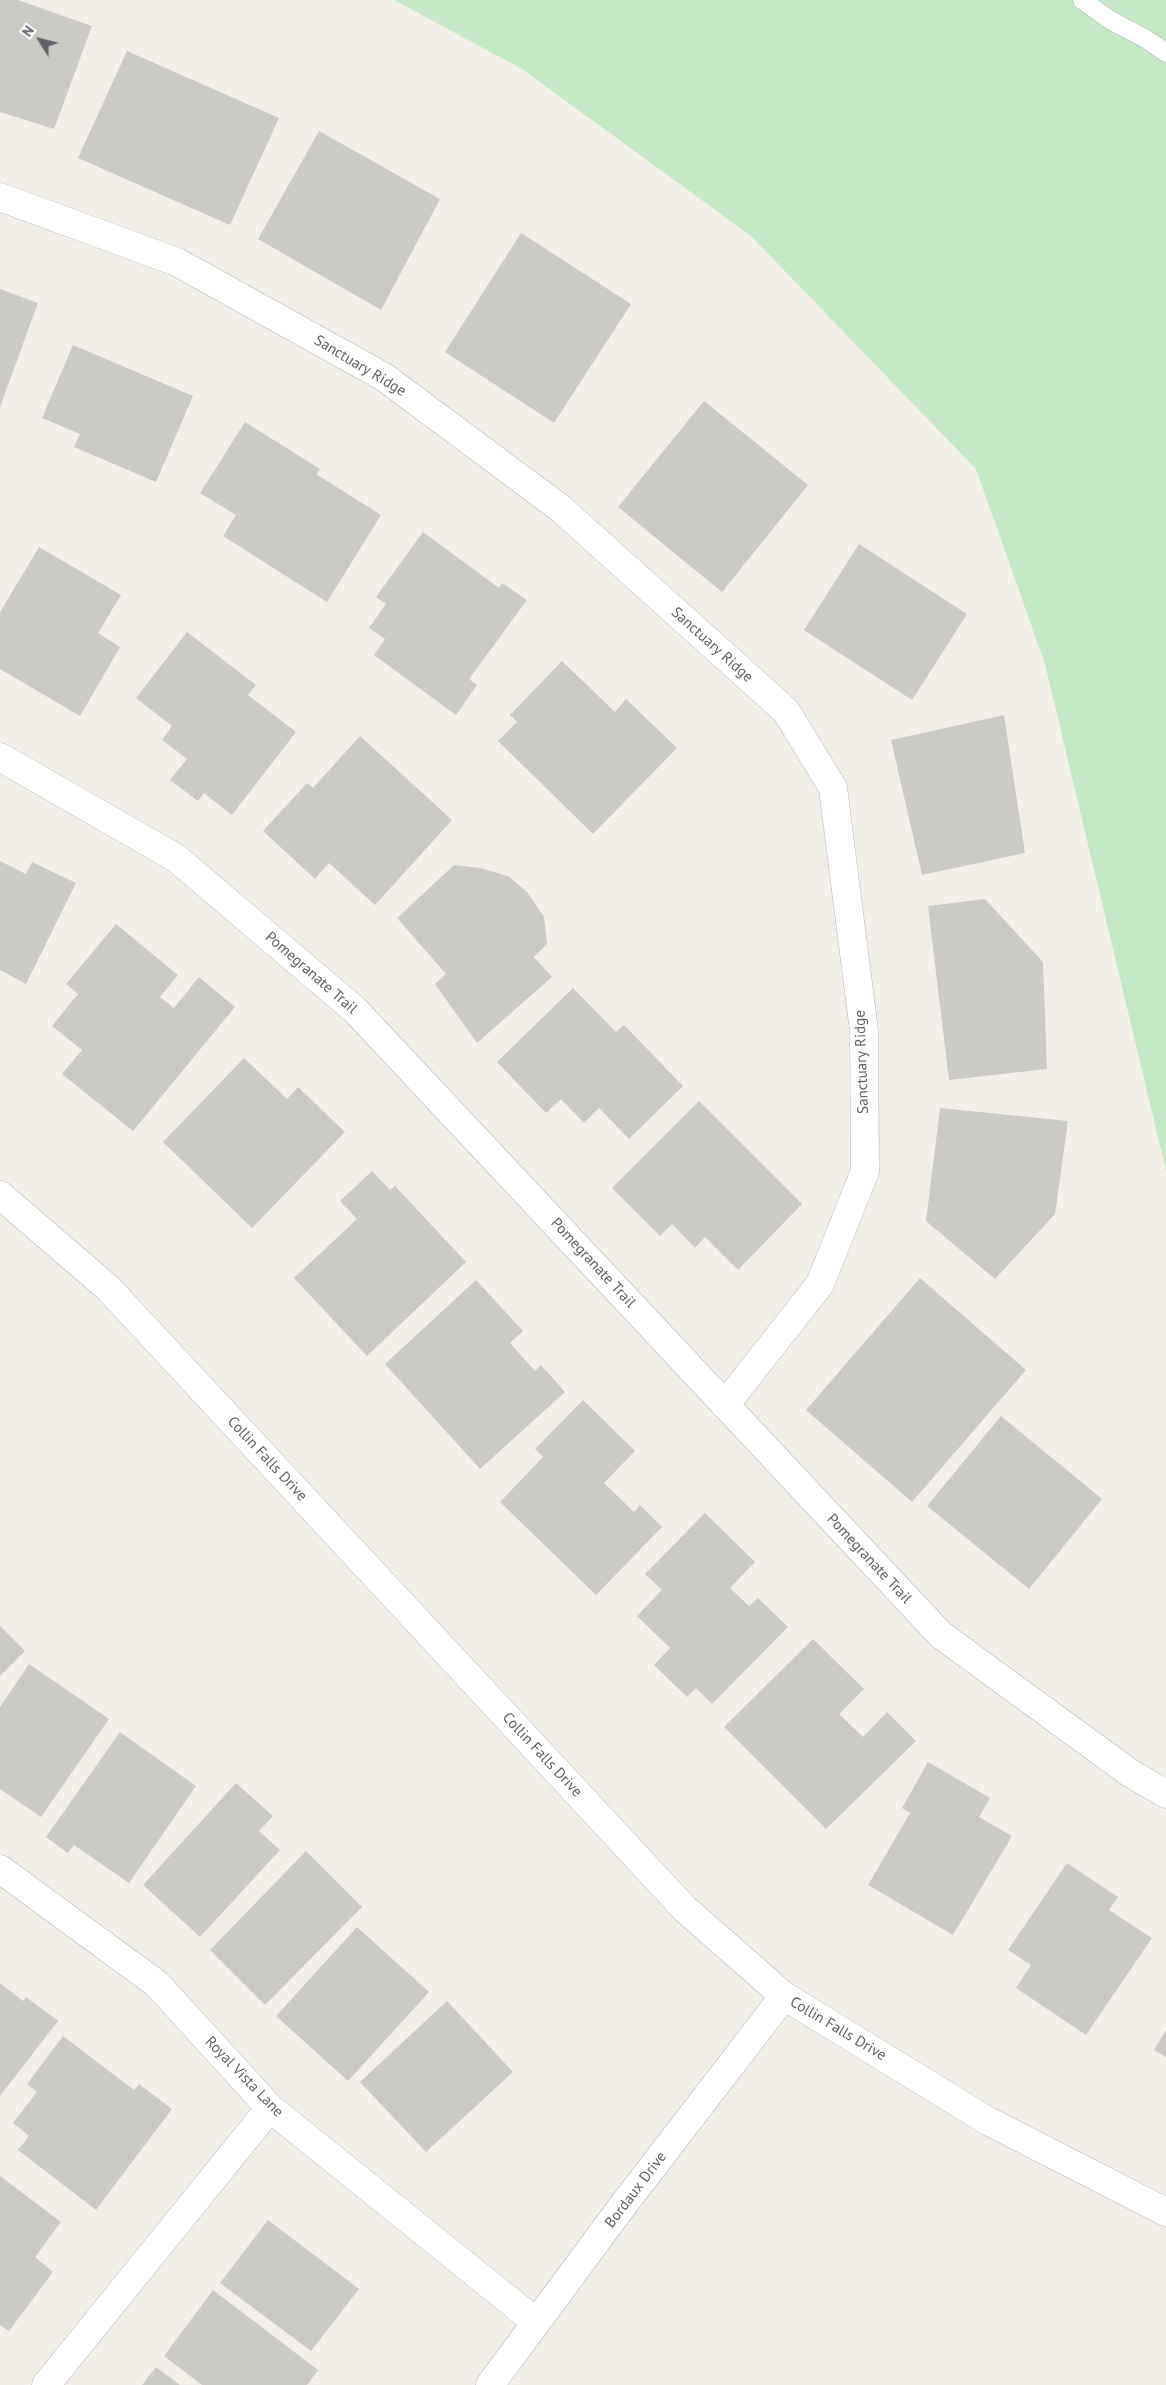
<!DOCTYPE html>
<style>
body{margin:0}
#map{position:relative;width:1166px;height:2385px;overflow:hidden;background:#f1efe8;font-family:"PT Sans",sans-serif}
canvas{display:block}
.north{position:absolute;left:15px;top:15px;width:50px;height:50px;-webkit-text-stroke:4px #fff;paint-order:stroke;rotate:306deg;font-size:14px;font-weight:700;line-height:20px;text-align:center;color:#5f6368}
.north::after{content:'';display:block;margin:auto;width:18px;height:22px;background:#5f6368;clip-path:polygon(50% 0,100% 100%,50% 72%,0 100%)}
</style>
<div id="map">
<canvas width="1166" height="2385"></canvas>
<div class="north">N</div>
</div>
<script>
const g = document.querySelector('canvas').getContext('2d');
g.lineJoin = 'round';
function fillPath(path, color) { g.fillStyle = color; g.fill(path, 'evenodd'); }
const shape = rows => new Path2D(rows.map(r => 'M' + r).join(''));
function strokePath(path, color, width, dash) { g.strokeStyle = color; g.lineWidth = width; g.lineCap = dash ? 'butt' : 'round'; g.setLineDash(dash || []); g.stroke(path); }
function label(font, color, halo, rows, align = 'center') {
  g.font = font + ' "PT Sans",sans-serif'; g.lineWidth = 4; g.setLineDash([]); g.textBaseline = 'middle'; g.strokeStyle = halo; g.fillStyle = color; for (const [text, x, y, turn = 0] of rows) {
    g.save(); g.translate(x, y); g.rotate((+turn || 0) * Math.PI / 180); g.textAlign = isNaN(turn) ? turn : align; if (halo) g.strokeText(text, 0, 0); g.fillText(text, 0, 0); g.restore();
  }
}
const green = shape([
 [394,0,1166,0,1166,1171,1045,664,976,469,751,236,522,69]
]);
const building = shape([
 [0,0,18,0,92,26,54,129,0,112],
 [127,51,279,118,230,225,78,158],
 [319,131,440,199,381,310,258,239],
 [521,233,631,304,554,423,445,352],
 [0,289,38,303,0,407],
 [73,345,193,396,156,482,74,447,80,434,42,418],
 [704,401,808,485,722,592,618,507],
 [245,422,320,469,316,474,381,515,327,602,223,536,236,515,200,493],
 [423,532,499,588,502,583,527,600,469,679,477,685,456,715,374,655,385,639,369,628,386,604,376,597],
 [859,544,967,614,912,700,804,630],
 [39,547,121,595,98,633,120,647,80,716,0,669,0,612],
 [187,632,256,685,248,695,296,732,232,815,204,793,198,801,170,780,187,759,162,740,172,726,136,698],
 [562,661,615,712,626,699,677,748,593,834,498,741,517,722,510,715],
 [1004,715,1025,853,922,875,891,740],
 [360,736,452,820,375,905,329,863,315,879,263,831,307,783,313,788],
 [0,861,26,874,32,862,76,883,26,984,0,970],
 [454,865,480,868,508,876,527,892,544,917,547,944,534,957,552,977,477,1043,435,984,446,974,397,918],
 [985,899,1043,962,1047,1069,949,1080,928,906],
 [116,924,178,975,160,997,174,1008,199,977,235,1007,133,1131,62,1074,82,1050,52,1026,78,994,66,984],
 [573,988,616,1032,624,1025,683,1086,629,1139,599,1108,584,1123,561,1099,546,1113,497,1062],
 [244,1058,287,1099,298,1087,345,1132,252,1228,163,1142],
 [699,1101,802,1204,738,1270,705,1237,695,1248,672,1224,660,1236,612,1188],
 [940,1108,1068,1121,1055,1214,995,1279,926,1221],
 [372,1171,390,1190,395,1186,466,1262,367,1356,294,1278,357,1219,340,1201],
 [920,1278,1026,1370,912,1502,806,1410],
 [476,1280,523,1331,510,1343,535,1371,541,1365,565,1392,480,1469,385,1364],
 [583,1400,635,1451,604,1483,634,1512,640,1505,662,1527,596,1595,500,1502,543,1457,535,1449],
 [1001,1416,1102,1499,1029,1589,927,1506],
 [705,1513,755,1562,730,1588,749,1606,758,1598,788,1627,712,1704,696,1688,687,1697,654,1665,670,1648,637,1616,662,1590,645,1574],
 [0,1626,25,1651,0,1676],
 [813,1639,864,1689,839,1714,863,1737,887,1712,916,1741,826,1829,724,1727],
 [29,1664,109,1719,41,1817,0,1789,0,1707],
 [120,1732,196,1786,129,1883,74,1845,68,1853,46,1837],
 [928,1762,990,1798,979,1817,1012,1836,953,1935,868,1885,910,1813,902,1808],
 [236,1783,273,1816,259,1831,280,1850,200,1937,143,1885],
 [306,1851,362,1907,265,2005,210,1950],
 [1067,1863,1118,1897,1109,1910,1152,1938,1086,2035,1016,1988,1031,1965,1008,1950],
 [357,1927,429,1992,348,2081,276,2016],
 [0,1983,23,2001,26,1997,58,2021,0,2096],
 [447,2001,513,2072,426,2152,360,2082],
 [1166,2030,1166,2057,1154,2050],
 [63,2036,134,2090,139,2084,172,2109,96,2210,18,2150,29,2136,13,2123,37,2092,27,2084],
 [0,2176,61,2222,35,2257,53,2272,9,2331,0,2325],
 [268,2220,359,2289,311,2351,220,2283],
 [213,2290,318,2370,307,2385,202,2385,164,2356],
 [156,2367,180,2385,142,2385]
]);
const service = shape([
 [1082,0,1110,20,1146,39,1166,53]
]);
const minor = shape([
 [0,197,177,262,384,377,560,508,786,711,833,788,864,1031,865,1171,820,1284,725,1405],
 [0,757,176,858,355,1010,941,1635,1130,1773,1166,1794],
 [0,1195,108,1288,685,1909,784,1996,988,2121,1166,2212],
 [0,1869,157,1984,270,2108,536,2322],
 [46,2385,270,2108],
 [490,2385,621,2208,784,1996]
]);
const streetNames = [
 ["Sanctuary Ridge",360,366,31],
 ["Sanctuary Ridge",712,645,42],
 ["Pomegranate Trail",311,973,41],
 ["Sanctuary Ridge",862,1062,-92],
 ["Pomegranate Trail",593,1263,47],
 ["Collin Falls Drive",267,1459,47],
 ["Pomegranate Trail",869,1559,47],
 ["Collin Falls Drive",542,1755,47],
 ["Collin Falls Drive",838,2029,31],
 ["Royal Vista Lane",244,2077,46],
 ["Bordaux Drive",636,2190,-53]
];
fillPath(green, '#c5e8c5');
fillPath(building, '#cccac5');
strokePath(service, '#b5b8bc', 19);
strokePath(minor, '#b5b8bc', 29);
strokePath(service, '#fff', 18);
strokePath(minor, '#fff', 28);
label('15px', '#5f6368', '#fff', streetNames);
</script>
